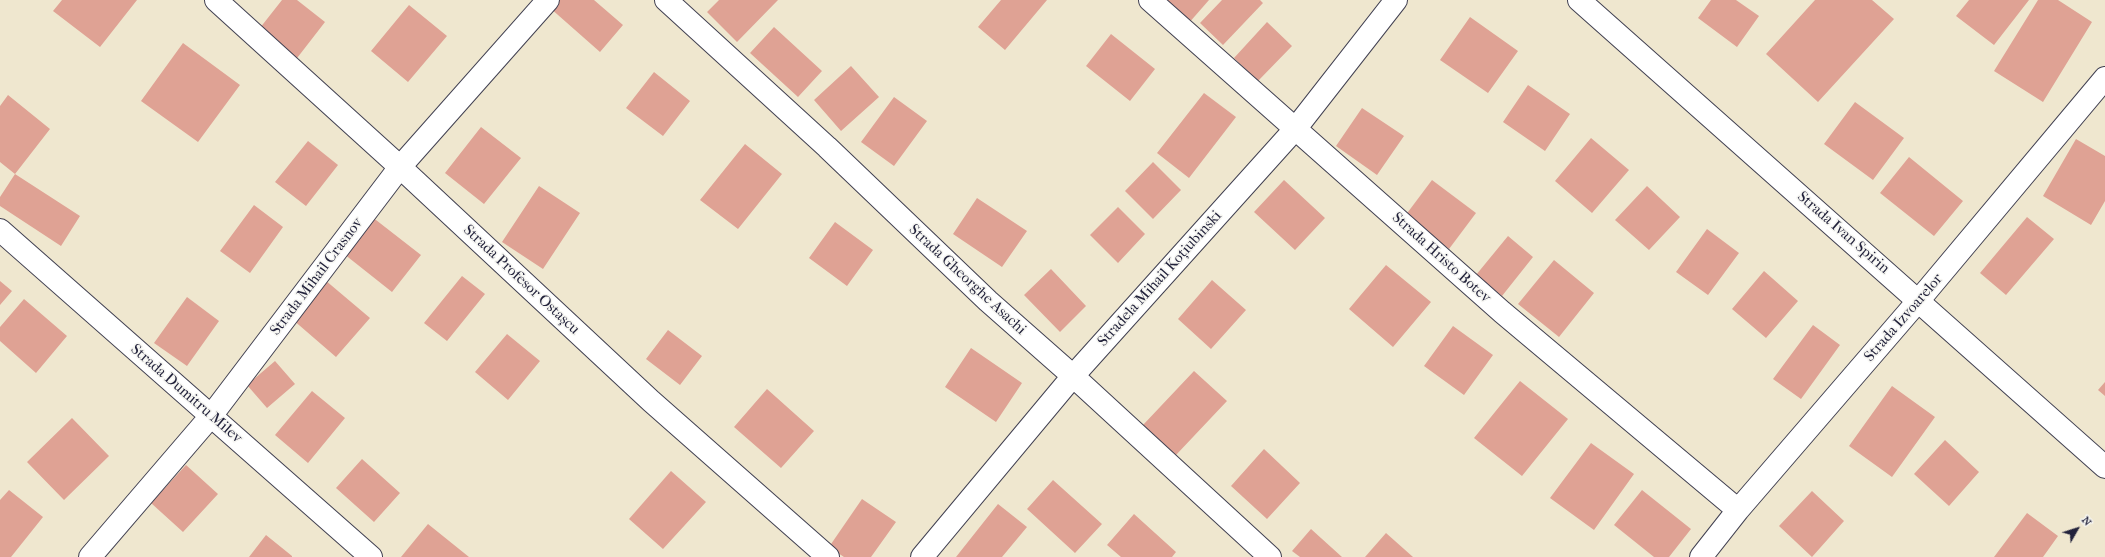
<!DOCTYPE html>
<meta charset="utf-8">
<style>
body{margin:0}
#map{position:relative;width:2105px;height:557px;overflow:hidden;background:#efe7cf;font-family:"IM FELL French Canon",serif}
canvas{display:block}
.north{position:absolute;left:2057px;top:509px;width:40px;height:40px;-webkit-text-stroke:3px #f6f6f2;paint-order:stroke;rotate:51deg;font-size:11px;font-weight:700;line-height:16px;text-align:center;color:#22223b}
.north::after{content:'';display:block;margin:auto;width:14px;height:18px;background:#22223b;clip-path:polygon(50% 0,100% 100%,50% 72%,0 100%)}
</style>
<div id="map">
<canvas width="2105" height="557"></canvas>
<div class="north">N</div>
</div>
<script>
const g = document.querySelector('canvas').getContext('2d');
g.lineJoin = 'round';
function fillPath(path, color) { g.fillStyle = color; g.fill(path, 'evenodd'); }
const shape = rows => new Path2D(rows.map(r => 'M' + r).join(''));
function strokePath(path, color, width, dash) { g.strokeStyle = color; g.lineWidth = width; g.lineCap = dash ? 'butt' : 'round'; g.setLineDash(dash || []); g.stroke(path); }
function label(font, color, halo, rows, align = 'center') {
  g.font = font + ' "IM FELL French Canon",serif'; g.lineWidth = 3; g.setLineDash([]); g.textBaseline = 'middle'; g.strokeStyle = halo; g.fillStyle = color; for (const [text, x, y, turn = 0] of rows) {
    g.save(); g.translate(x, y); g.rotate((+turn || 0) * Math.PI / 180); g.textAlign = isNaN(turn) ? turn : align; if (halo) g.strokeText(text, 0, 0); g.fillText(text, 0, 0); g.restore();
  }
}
const building = shape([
 [62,0,137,0,100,47,53,11],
 [282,0,297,0,325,22,294,62,256,33],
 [541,0,594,0,623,25,600,52],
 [719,0,778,0,737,42,707,12],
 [1001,0,1047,0,1005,50,978,27],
 [1161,0,1209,0,1188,24],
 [1222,0,1260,0,1263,3,1223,45,1200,23],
 [1711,0,1736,0,1759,16,1737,47,1698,18],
 [1815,0,1872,0,1894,19,1818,102,1766,54],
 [1969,0,2029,0,1994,45,1956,16],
 [2038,0,2058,0,2092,22,2043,102,1994,71],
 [409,5,447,36,408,82,371,51],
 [1470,17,1518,51,1488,93,1440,60],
 [1267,22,1292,46,1258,81,1234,58],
 [774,27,822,71,798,97,750,53],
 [1111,34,1155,69,1130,101,1086,66],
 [183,43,240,85,198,142,141,101],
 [851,66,879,97,841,131,814,100],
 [654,72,690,101,663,136,626,108],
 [1528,85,1570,114,1545,151,1503,122],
 [1204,93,1236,117,1189,178,1157,153],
 [8,95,50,129,15,174,0,162,0,106],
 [894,97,927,121,894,166,861,142],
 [1855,102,1904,138,1873,180,1824,144],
 [1362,108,1404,136,1377,175,1336,146],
 [481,127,521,158,484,204,445,173],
 [1591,138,1629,170,1592,213,1555,181],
 [2076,139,2105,156,2105,201,2091,225,2043,196],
 [308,141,338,165,306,206,275,182],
 [745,144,782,174,738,229,700,200],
 [1909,157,1963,201,1934,236,1880,193],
 [1153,162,1181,190,1153,219,1125,191],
 [15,174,80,216,61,246,0,206,0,197],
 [1284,180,1325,218,1295,250,1254,212],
 [1432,180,1476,213,1449,249,1405,216],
 [539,186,580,213,543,269,502,242],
 [1647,186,1680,217,1649,250,1615,220],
 [977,198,1027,231,1002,267,953,234],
 [254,205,283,227,250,273,220,251],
 [1118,207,1145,234,1118,263,1090,235],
 [367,213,421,255,392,292,339,250],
 [2027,217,2054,239,2006,295,1980,273],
 [835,222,873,250,847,286,809,258],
 [1707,229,1739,253,1708,295,1676,272],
 [1508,236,1533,257,1502,296,1476,275],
 [1554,260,1594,293,1559,337,1518,304],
 [1386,265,1431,302,1393,347,1349,309],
 [1051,269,1086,306,1060,332,1024,295],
 [1764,271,1798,301,1766,338,1732,309],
 [462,276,485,294,447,341,424,323],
 [325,280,370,318,336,357,292,319],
 [1212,280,1246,310,1211,349,1178,319],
 [0,281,12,291,0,305],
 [187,297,219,321,187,366,154,343],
 [24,299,67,336,36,373,0,341,0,327],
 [1813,325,1840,345,1801,399,1773,379],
 [1453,326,1493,355,1464,395,1424,366],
 [668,330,702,356,680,385,646,359],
 [507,334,540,361,508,400,475,372],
 [971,348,1022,383,996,422,945,387],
 [275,361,295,384,267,408,247,385],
 [1194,371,1227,401,1176,455,1143,425],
 [1520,381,1568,419,1522,476,1474,438],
 [2105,382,2105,396,2098,390],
 [1892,386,1935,417,1892,477,1849,446],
 [767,389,814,431,781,468,734,427],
 [312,391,345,418,308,463,275,435],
 [72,418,109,456,64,500,27,462],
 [1945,440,1979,472,1949,506,1914,474],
 [1591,443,1634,474,1594,530,1550,498],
 [1264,449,1300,483,1267,519,1231,486],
 [362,459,400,493,374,522,336,488],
 [186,465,218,494,183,532,151,503],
 [671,471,706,502,663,549,629,519],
 [1053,480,1102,524,1075,553,1027,509],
 [9,490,43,517,11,557,0,557,0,500],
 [1642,490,1691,529,1669,557,1654,557,1614,525],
 [1812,491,1844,521,1812,557,1779,526],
 [862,499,896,522,871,557,844,557,829,547],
 [998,504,1027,527,1002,557,956,557],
 [2027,513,2058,536,2043,557,1994,557],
 [1134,514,1176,552,1172,557,1121,557,1107,545],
 [428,524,469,557,401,557],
 [1311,529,1342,557,1300,557,1292,551],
 [1386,533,1413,557,1365,557],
 [266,535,292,556,292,557,249,557]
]);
const minor = shape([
 [216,0,400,167,651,401,828,557],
 [666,0,827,147,988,301,1073,376,1270,557],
 [1150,0,1502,312,1738,510],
 [0,230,371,557],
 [90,557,211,416,400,167,548,0],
 [922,557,1073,376,1296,128,1396,0],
 [1701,557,1738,510,1919,300,2105,78]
]);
const tertiary = shape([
 [1579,0,2105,467]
]);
const streetNames = [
 ["Strada Ivan Spirin",1843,233,41],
 ["Strada Hristo Botev",1441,258,42],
 ["Strada Mihail Crasnov",317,277,-53],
 ["Stradela Mihail Koțiubinski",1160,279,-48],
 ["Strada Profesor Ostașcu",521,280,43],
 ["Strada Gheorghe Asachi",967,280,43],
 ["Strada Izvoarelor",1904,318,-49],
 ["Strada Dumitru Milev",186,394,41]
];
fillPath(building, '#dfa294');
strokePath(minor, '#414051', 24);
strokePath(tertiary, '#414051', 24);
strokePath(minor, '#fff', 22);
strokePath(tertiary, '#fff', 22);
label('15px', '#22223b', '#f6f6f2', streetNames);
</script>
